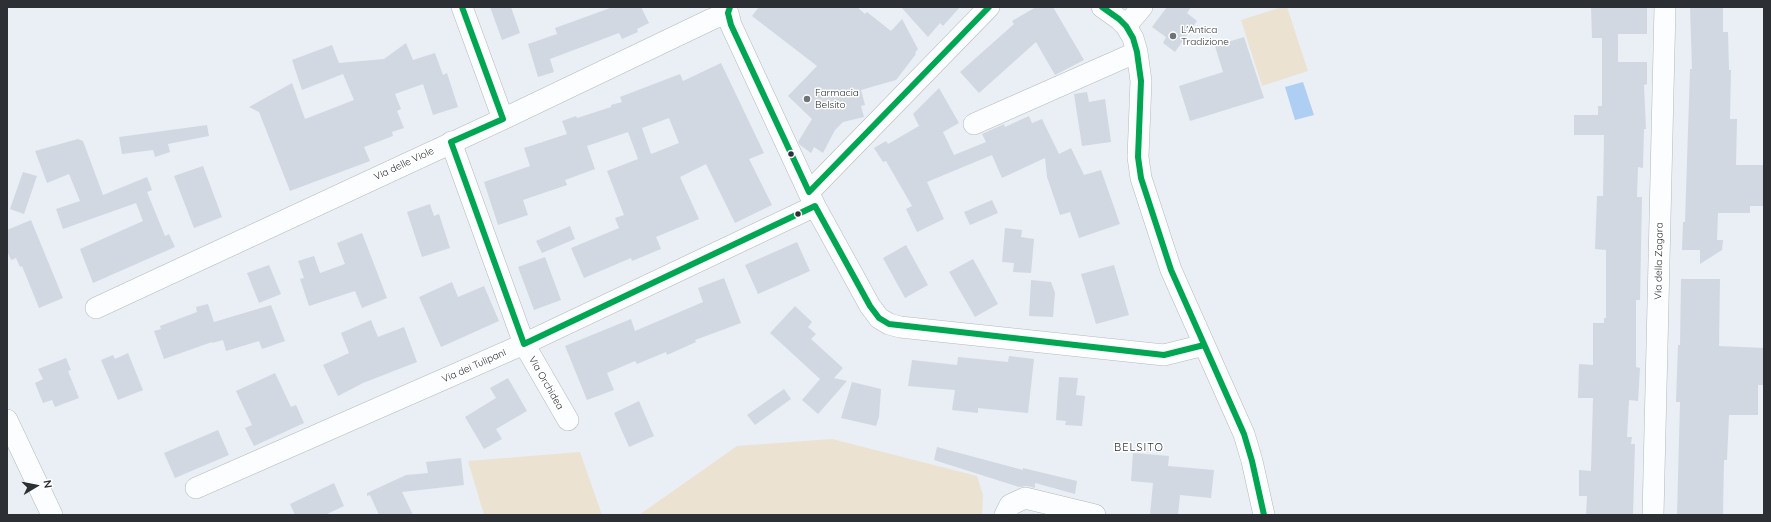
<!DOCTYPE html>
<style>
body{margin:0}
#map{position:relative;width:1771px;height:522px;overflow:hidden;background:#e9eff5;font-family:Quicksand,sans-serif}
canvas{display:block}
.frame{position:absolute;inset:0;border:8px solid #2c3034;pointer-events:none}
.north{position:absolute;left:16px;top:466px;width:40px;height:40px;-webkit-text-stroke:3px #fff;paint-order:stroke;rotate:80deg;font-size:11px;font-weight:700;line-height:16px;text-align:center;color:#2c3034}
.north::after{content:'';display:block;margin:auto;width:14px;height:18px;background:#2c3034;clip-path:polygon(50% 0,100% 100%,50% 72%,0 100%)}
</style>
<div id="map">
<canvas width="1771" height="522"></canvas>
<div class="frame"></div>
<div class="north">N</div>
</div>
<script>
const g = document.querySelector('canvas').getContext('2d');
g.lineJoin = 'round';
function fillPath(path, color) { g.fillStyle = color; g.fill(path, 'evenodd'); }
const shape = rows => new Path2D(rows.map(r => 'M' + r).join(''));
function strokePath(path, color, width, dash) { g.strokeStyle = color; g.lineWidth = width; g.lineCap = dash ? 'butt' : 'round'; g.setLineDash(dash || []); g.stroke(path); }
function label(font, color, halo, rows, align = 'center') {
  g.font = font + ' Quicksand,sans-serif'; g.lineWidth = 3; g.setLineDash([]); g.textBaseline = 'middle'; g.strokeStyle = halo; g.fillStyle = color; for (const [text, x, y, turn = 0] of rows) {
    g.save(); g.translate(x, y); g.rotate((+turn || 0) * Math.PI / 180); g.textAlign = isNaN(turn) ? turn : align; if (halo) g.strokeText(text, 0, 0); g.fillText(text, 0, 0); g.restore();
  }
}
const green = shape([
 [1282,7,1287,7,1308,71,1262,86,1241,20],
 [832,439,977,476,983,495,982,515,639,515,737,446],
 [580,452,602,515,484,515,468,461]
]);
const water = shape([
 [1303,82,1314,115,1295,120,1285,87]
]);
const building = shape([
 [490,7,511,7,520,33,502,40],
 [613,7,641,7,649,23,637,29,638,32,622,39,619,33,550,59,554,72,538,77,528,44,557,34,555,28],
 [759,7,857,7,865,14,867,12,891,31,902,19,918,49,915,53,916,54,896,80,861,90,865,105,861,106,864,117,843,122,835,130,823,153,814,147,811,153,800,145,798,142,812,119,788,96,817,66,752,16],
 [901,7,960,7,943,26,940,23,928,37],
 [1036,7,1053,7,1084,60,1055,75,1036,42,979,93,960,72,1014,24,1012,21],
 [1167,7,1191,7,1187,13,1197,21,1175,52,1163,43,1166,37,1152,27],
 [1591,7,1647,7,1647,34,1618,34,1618,62,1647,62,1647,84,1644,85,1646,129,1644,129,1643,168,1638,167,1637,197,1642,197,1640,300,1636,300,1636,367,1640,368,1638,401,1629,400,1627,437,1632,437,1631,444,1635,444,1633,515,1586,515,1587,496,1579,496,1579,470,1591,471,1593,398,1578,398,1579,364,1593,365,1593,323,1604,323,1604,318,1606,318,1606,250,1595,249,1597,196,1603,196,1604,135,1574,135,1574,115,1598,115,1598,106,1602,106,1602,38,1592,38],
 [1690,7,1723,7,1723,32,1728,32,1729,70,1731,70,1730,119,1737,119,1736,165,1764,165,1764,206,1750,206,1750,213,1718,213,1717,240,1723,240,1722,250,1700,264,1700,250,1682,250,1683,222,1685,222,1690,69,1692,69],
 [1244,37,1264,98,1190,121,1179,86,1223,72,1215,46],
 [406,43,413,60,435,53,443,75,447,73,458,107,433,115,423,84,395,94,401,109,397,111,404,128,392,132,393,136,364,147,370,161,290,191,259,112,249,107,292,83,305,119,354,100,343,74,302,90,292,60,332,45,339,63,384,59],
 [721,63,764,153,749,159,772,205,735,223,706,164,680,177,699,219,656,237,661,249,632,261,631,258,584,278,571,248,619,228,615,218,624,215,607,171,638,159,628,132,587,146,595,169,565,180,567,185,523,200,528,215,498,225,484,182,530,166,524,148,567,134,562,121,576,116,577,118,611,107,611,105,622,102,620,97,680,74,683,81],
 [669,118,679,143,651,154,642,128],
 [939,88,959,123,943,132,954,155,986,142,982,134,1004,124,1005,127,1029,116,1032,123,1042,119,1059,154,1071,148,1084,175,1101,170,1120,224,1079,238,1070,212,1060,215,1047,177,1045,158,1002,178,992,155,927,182,944,219,917,232,906,209,912,206,886,161,883,162,874,148,886,141,888,144,919,126,913,114],
 [1087,92,1089,102,1105,99,1111,142,1082,146,1074,94],
 [207,125,209,136,168,144,170,152,155,157,153,150,122,154,119,137],
 [78,139,83,141,103,195,147,177,152,190,147,192,165,236,169,234,175,247,93,283,80,249,143,221,136,203,63,229,56,209,80,201,69,174,47,183,35,151],
 [203,166,222,217,194,228,174,176],
 [23,172,37,176,24,214,10,209],
 [992,200,998,213,970,225,964,212],
 [430,204,434,216,439,214,450,248,422,257,407,212],
 [31,220,63,298,39,308,22,266,20,267,16,258,11,260,7,251,7,230],
 [570,226,575,239,542,253,536,241],
 [1005,228,1022,230,1021,237,1034,239,1031,273,1013,272,1014,263,1002,262],
 [362,233,387,298,362,308,355,291,309,306,300,279,304,278,298,261,314,256,320,273,345,264,337,243],
 [797,242,810,271,758,294,745,265],
 [906,245,928,285,905,298,883,258],
 [545,257,561,300,534,310,518,267],
 [973,259,998,304,975,317,949,272],
 [269,265,281,294,259,303,247,273],
 [1114,265,1129,315,1096,324,1081,274],
 [724,278,741,323,695,340,696,342,667,355,666,352,637,364,635,361,607,373,614,390,587,400,565,346,631,319,635,331,703,302,698,288],
 [1681,279,1720,279,1719,346,1764,348,1764,385,1758,385,1758,415,1729,415,1727,460,1724,460,1723,515,1677,515,1680,402,1676,402,1678,345,1680,345],
 [1031,280,1051,282,1055,293,1053,317,1029,316],
 [452,282,458,297,484,286,499,321,441,347,419,297],
 [208,304,214,322,271,305,285,341,262,349,259,341,226,351,223,340,212,343,212,342,164,359,154,331,161,329,160,326,197,312,196,307],
 [795,306,812,322,808,327,816,334,811,339,843,368,834,378,847,381,818,414,802,400,820,379,770,333],
 [371,320,378,337,404,327,417,362,363,383,338,396,323,365,349,353,341,333],
 [128,353,143,390,118,400,101,360,113,355,115,359],
 [1009,356,1034,359,1028,413,978,408,978,413,952,410,955,390,908,386,912,360,957,365,958,357,1008,362],
 [66,358,71,370,68,371,79,398,55,407,52,400,43,403,35,383,43,379,38,369],
 [275,373,291,407,296,405,304,423,254,446,245,428,252,425,236,391],
 [1059,377,1078,378,1076,395,1085,396,1082,426,1065,425,1066,421,1056,420],
 [508,378,527,411,496,429,502,439,484,449,465,417,496,398,490,388],
 [852,382,881,389,879,417,876,426,841,418],
 [784,389,791,399,755,425,747,415],
 [639,401,654,436,629,447,614,413],
 [218,430,229,455,175,478,164,453],
 [937,447,1023,470,1023,468,1077,481,1075,494,1035,483,1035,488,1027,486,1019,487,934,460],
 [1133,453,1169,456,1168,466,1214,470,1211,498,1180,495,1178,515,1150,515,1153,483,1131,481],
 [461,458,464,485,402,492,413,515,379,515,370,495,367,496,367,493,406,475,428,473,426,462],
 [334,483,344,506,325,515,295,515,290,504]
]);
const minor = shape([
 [462,7,503,119],
 [1102,7,1119,19,1126,26,1133,38,1137,52,1141,81,1138,157,1141,178,1171,270,1244,434,1252,461,1264,515],
 [728,13,731,25,815,206,870,306,879,318,889,324,900,327,1164,355,1204,345],
 [1126,26,1142,7],
 [974,124,1137,52],
 [451,142,524,344,568,420],
 [809,192,989,7],
 [96,308,503,119,712,19,728,13],
 [7,420,52,515],
 [196,488,524,344,815,206],
 [1005,515,1010,505,1025,498,1095,515],
 [1653,515,1665,7]
]);
const bus1 = shape([
 [462,7,503,119,451,142,524,344,815,206,870,306,879,318,889,324,1164,355,1204,345],
 [730,7,728,13,731,25,809,192,989,7],
 [1102,7,1119,19,1126,26,1133,38,1137,52,1141,81,1138,157,1141,178,1171,270,1244,434,1252,461,1264,515]
]);
const markers = [
 [1173,36,4,"#6e7378"],
 [807,99,4,"#6e7378"],
 [791,154,3.5,"#2c3034"],
 [798,214,3.5,"#2c3034"]
];
const poiNames = [
 ["L'Antica",1181,30],
 ["Tradizione",1181,42],
 ["Farmacia",815,93],
 ["Belsito",815,105]
];
const streetNames = [
 ["Via delle Viole",404,164,-25],
 ["Via della Zagara",1659,261,-89],
 ["Via dei Tulipani",474,366,-24],
 ["Via Orchidea",546,383,60]
];
const neighbourhoodNames = [
 ["BELSITO",1139,448]
];
fillPath(green, '#ece2d2');
fillPath(water, '#afcef3');
fillPath(building, '#d1d8e1');
strokePath(minor, '#b4b9bd', 22);
strokePath(minor, '#fcfdfe', 21);
strokePath(bus1, '#00a651', 6);
for (const [x, y, r, color] of markers) { const dot = new Path2D(); dot.arc(x, y, r, 0, 2 * Math.PI); g.fillStyle = color; g.fill(dot); strokePath(dot, '#fff', 1.5); }
label('10px', '#2c3034', '#fff', poiNames, 'left');
label('10px', '#2c3034', '#fff', streetNames);
g.letterSpacing = '1px';
label('11px', '#2c3034', '#fff', neighbourhoodNames);
g.letterSpacing = '0px';
</script>
